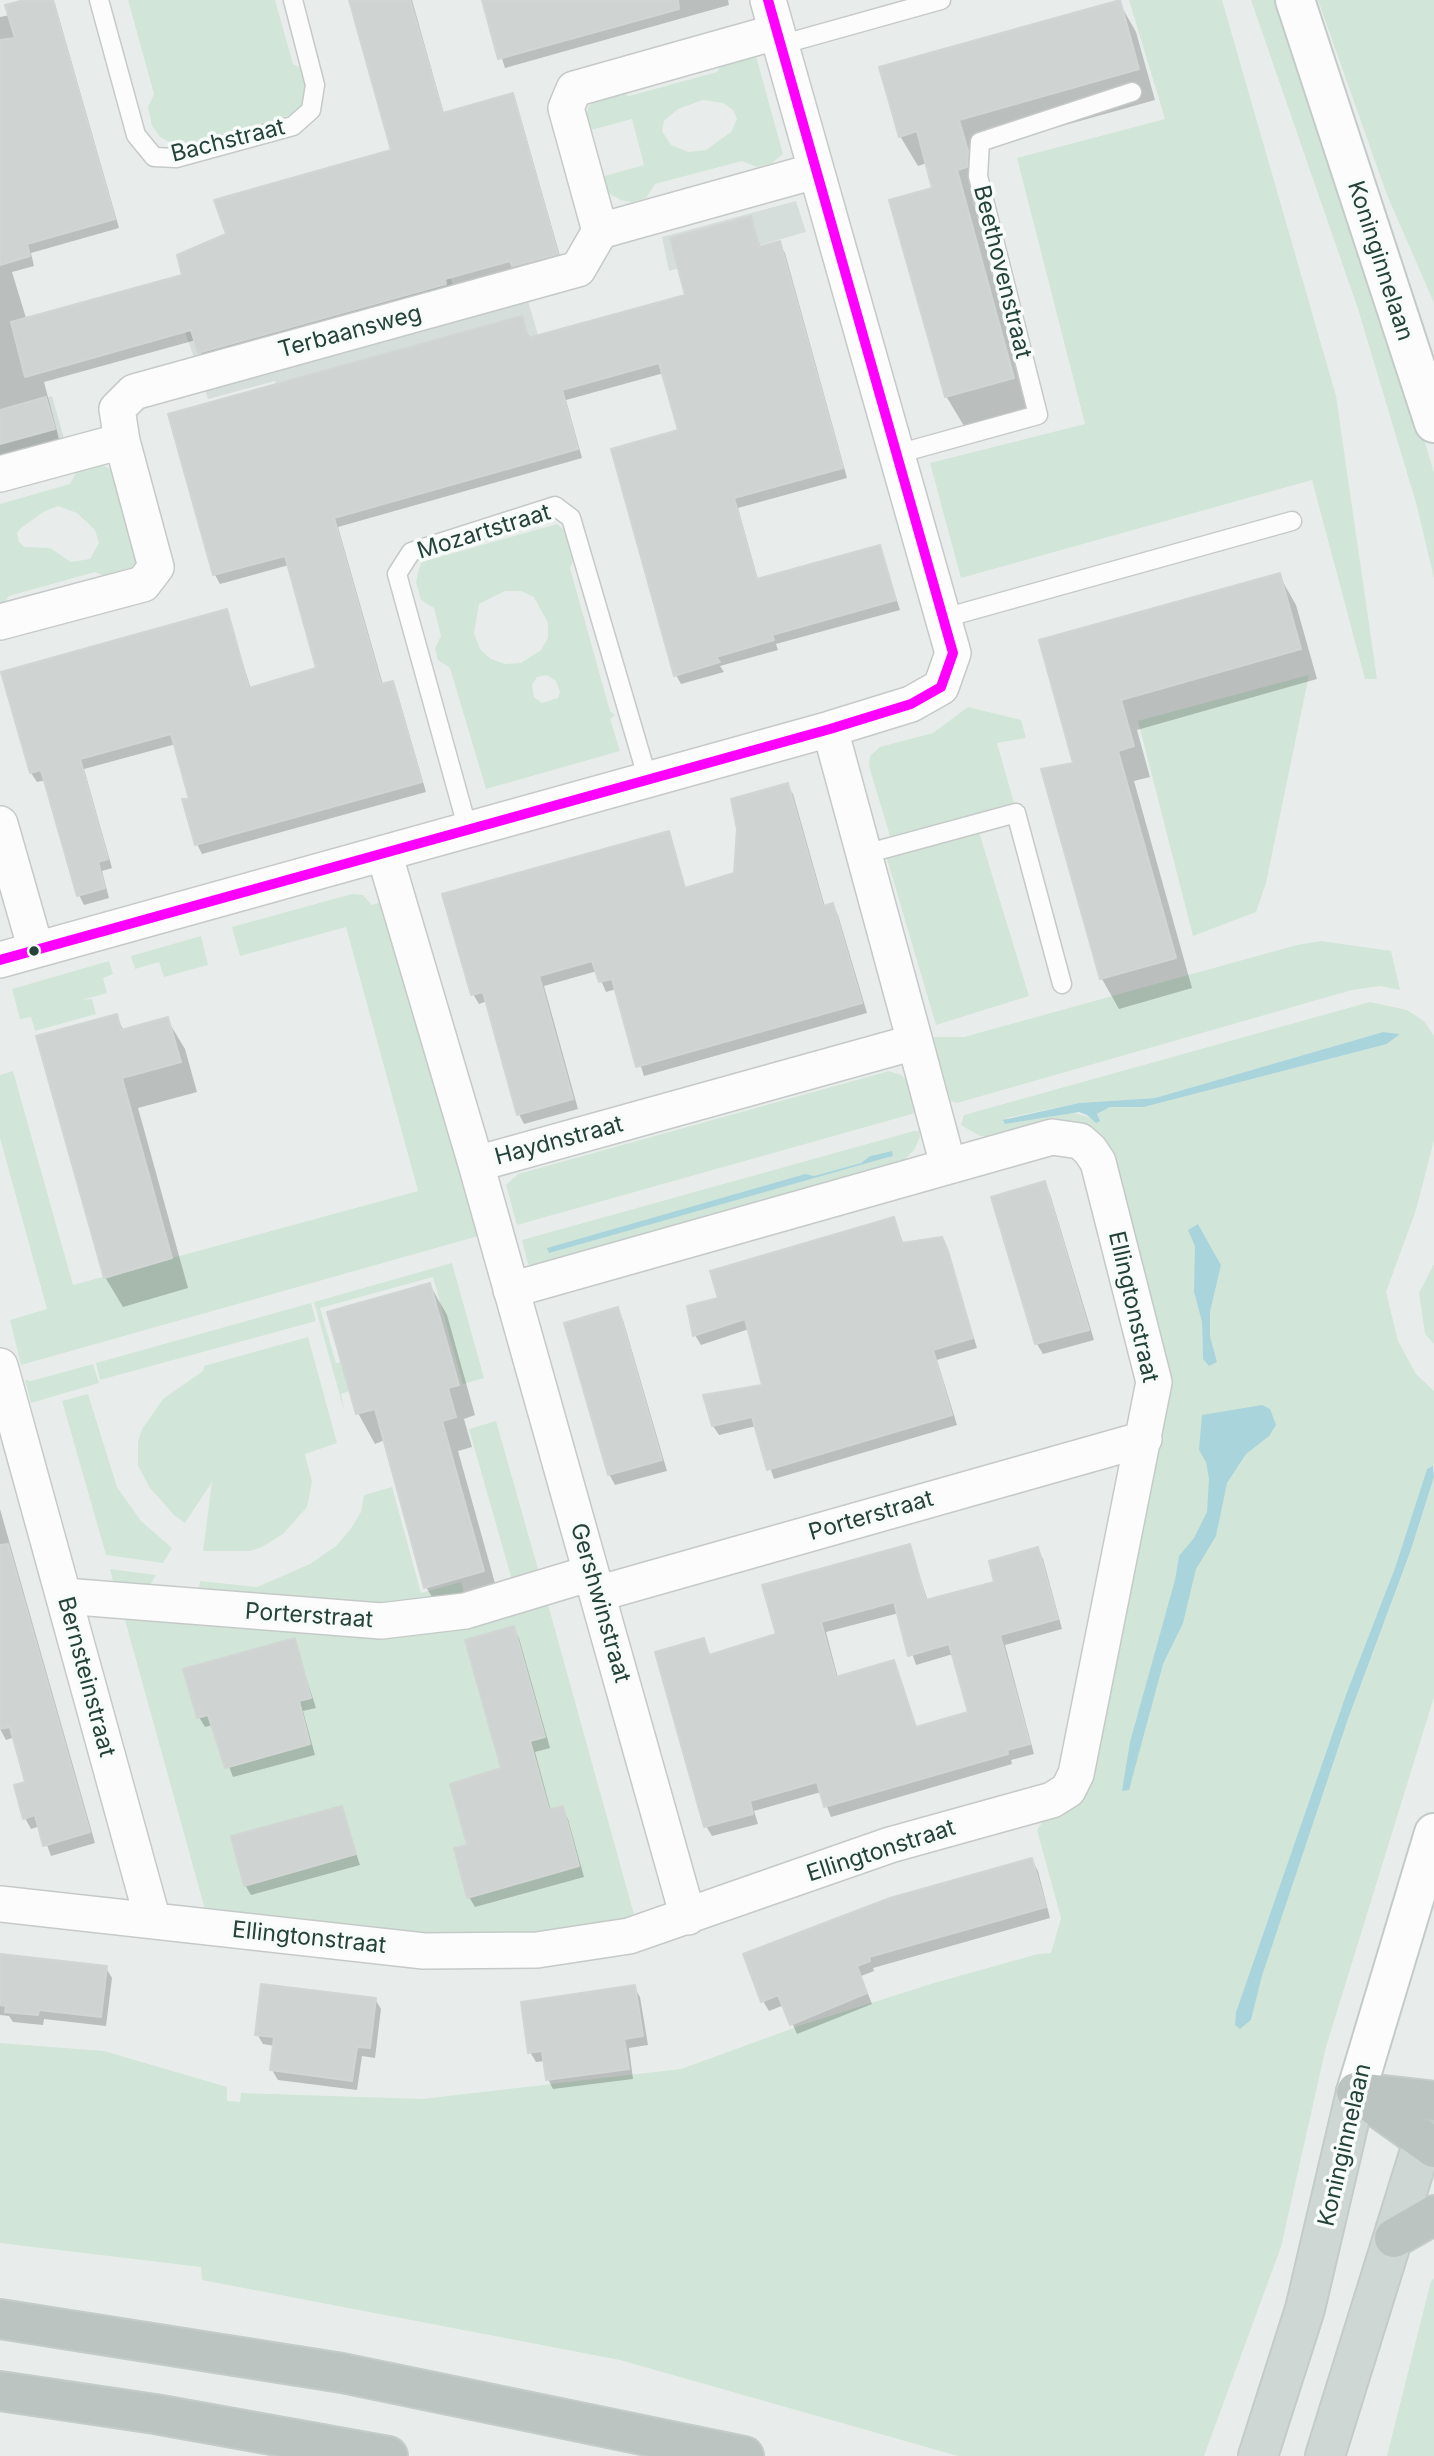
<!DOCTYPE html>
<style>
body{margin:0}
canvas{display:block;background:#e8edeb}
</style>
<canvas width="1434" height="2456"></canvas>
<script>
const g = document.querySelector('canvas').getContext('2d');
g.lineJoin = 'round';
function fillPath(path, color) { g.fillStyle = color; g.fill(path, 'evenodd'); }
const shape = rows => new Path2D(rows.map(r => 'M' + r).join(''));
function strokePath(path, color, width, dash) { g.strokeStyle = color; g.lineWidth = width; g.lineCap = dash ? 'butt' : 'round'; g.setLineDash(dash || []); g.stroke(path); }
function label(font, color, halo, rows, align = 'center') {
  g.font = font + ' Inter,sans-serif'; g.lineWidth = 7; g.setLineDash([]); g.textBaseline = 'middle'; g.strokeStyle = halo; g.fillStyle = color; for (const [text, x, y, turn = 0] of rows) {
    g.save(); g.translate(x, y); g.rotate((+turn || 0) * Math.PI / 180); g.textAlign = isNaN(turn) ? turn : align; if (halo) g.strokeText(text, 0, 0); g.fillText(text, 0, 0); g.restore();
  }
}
const built = shape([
 [796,201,806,232,669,271,662,237],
 [441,251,453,285,518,267,541,345,284,416,275,381,208,399,181,320],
 [52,396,65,442,0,461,0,411]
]);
const green = shape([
 [128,0,275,0,293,64,305,70,307,96,302,107,291,115,190,143,171,143,160,137,152,126,148,107,154,94],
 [1129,0,1222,0,1336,396,1377,679,1365,679,1312,480,961,578,930,463,1085,424,1017,158,1165,119],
 [1251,0,1276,0,1403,368,1434,473,1434,578,1416,503,1358,309],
 [1318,0,1434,0,1434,303,1387,195],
 [741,55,756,56,783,154,772,163,757,167,742,161,655,184,646,198,632,202,621,200,610,194,601,177,644,165,632,119,587,131,585,118,589,106,602,93,615,90,629,96,717,72,724,60],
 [703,100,723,103,733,110,737,119,731,132,706,150,688,152,671,145,662,131,664,121,678,109],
 [93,465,105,466,116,473,137,562,129,571,109,578,95,572,9,596,0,609,0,504,70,484,78,469],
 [58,506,77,513,95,530,99,543,90,559,71,562,50,548,25,547,19,542,17,533,21,528,45,511],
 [557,524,568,533,576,555,570,568,610,711,615,715,610,719,620,751,486,789,450,668,438,660,435,648,441,636,434,608,421,600,416,582,419,568,422,562],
 [505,591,521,591,534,597,548,623,548,638,541,650,521,663,505,664,491,659,480,649,474,633,479,604],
 [547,675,556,681,560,692,558,698,542,703,534,697,532,685,537,677],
 [1309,675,1266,883,1256,912,1193,936,1138,721],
 [968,707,1021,720,1026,738,997,743,1014,803,890,836,869,766,870,756,880,747,933,733],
 [979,832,1029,996,936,1025,887,859],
 [352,894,363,895,372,905,384,901,482,1235,21,1365,10,1320,47,1309,0,1138,0,1075,13,1071,73,1285,418,1191,346,927,240,956,232,927],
 [201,936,208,965,164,977,159,962,135,969,131,956],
 [1321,941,1391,951,1400,990,1380,986,1352,990,957,1103,951,1101,932,1037,964,1037,1297,945],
 [109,961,113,974,103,978,107,993,82,1000,92,999,96,1014,35,1031,31,1017,20,1019,12,989],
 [1370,1002,1407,1010,1424,1021,1434,1036,1434,1140,1416,1210,1386,1292,1398,1341,1416,1374,1434,1391,1434,1467,1427,1469,1395,1568,1347,1692,1236,2012,1235,2025,1251,2020,1262,1976,1348,1719,1411,1551,1434,1477,1434,1697,1326,2047,1281,2247,1204,2456,958,2456,620,2360,202,2280,201,2267,0,2243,0,2043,104,2051,227,2087,227,2101,240,2102,241,2093,422,2099,681,2069,802,2025,934,1983,1038,1954,1051,1953,1061,1918,1037,1830,1048,1814,1168,1390,1168,1363,1116,1158,1104,1140,980,1136,961,1125,964,1115],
 [1383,1032,1400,1034,1387,1044,1144,1107,1110,1107,1091,1118,1072,1112,1005,1124,1007,1118,1079,1103,1155,1098],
 [1198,1224,1221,1265,1210,1312,1210,1336,1217,1362,1203,1359,1202,1322,1194,1292],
 [889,1071,901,1075,911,1084,919,1112,517,1225,506,1185,518,1174],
 [914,1131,919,1131,920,1137,914,1150,901,1163,536,1267,528,1264,522,1240],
 [891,1151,889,1157,550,1252,548,1248,805,1174,814,1176,861,1163,870,1156],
 [452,1263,484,1378,463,1384,433,1277,320,1308,336,1363,341,1362,349,1391,341,1394,345,1414,314,1302],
 [1434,1264,1434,1344,1425,1334,1419,1293],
 [311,1303,316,1321,100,1380,96,1363],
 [308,1337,337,1443,305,1454,312,1482,307,1507,283,1534,262,1547,250,1551,203,1551,212,1482,185,1523,174,1515,150,1488,138,1466,138,1442,142,1429,163,1399,203,1371,204,1366],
 [93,1364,99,1383,31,1403,25,1380,31,1381],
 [88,1394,117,1487,141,1521,172,1548,163,1563,106,1555,62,1401],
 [496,1421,540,1576,513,1584,469,1429],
 [392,1487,421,1593,461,1582,465,1597,412,1608,198,1595,200,1581,257,1587,310,1564,336,1546,350,1530,361,1512,364,1495],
 [110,1569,156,1575,148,1589,114,1586],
 [547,1601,635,1918,543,1936,421,1938,206,1913,125,1620,131,1613,313,1635,377,1636],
 [1434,2278,1434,2456,1387,2456,1431,2281]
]);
const water = shape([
 [1383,1032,1400,1034,1387,1044,1144,1107,1110,1107,1097,1114,1100,1121,1096,1123,1087,1115,1079,1112,1005,1124,1003,1120,1079,1103,1155,1098],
 [892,1151,893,1156,889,1157,549,1253,547,1248,805,1174,814,1176,861,1163,870,1156],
 [1198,1224,1221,1265,1210,1312,1210,1336,1217,1362,1209,1366,1203,1359,1202,1322,1194,1292,1195,1246,1188,1230],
 [1262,1405,1270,1409,1276,1425,1269,1436,1246,1454,1227,1483,1216,1536,1196,1569,1183,1623,1163,1664,1129,1790,1122,1791,1130,1742,1175,1580,1179,1556,1194,1538,1207,1512,1209,1479,1206,1462,1199,1450,1202,1415],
 [1433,1466,1434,1477,1411,1550,1348,1719,1262,1976,1251,2020,1240,2029,1235,2025,1236,2012,1347,1692,1395,1568,1427,1469]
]);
const shadow = shape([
 [31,0,53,0,55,4,119,228,31,253,34,266,12,272,26,318,184,276,228,235,394,151,351,0,412,0,444,114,512,95,517,105,562,263,205,362,196,340,44,382,59,439,0,455,0,17,10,15],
 [491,0,728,0,729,5,505,68,488,14],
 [1119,2,1136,32,1155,100,976,150,984,197,973,200,1030,408,964,426,946,396,934,189,927,163,918,166,900,136],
 [750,218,761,249,779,244,785,253,847,478,738,508,758,580,880,547,900,610,776,644,778,650,720,666,724,672,681,684,676,675,680,431,664,373,566,400,582,458,338,527,383,685,392,683,397,692,426,792,202,854,197,844,191,800,176,744,84,769,112,868,102,871,109,898,84,905,79,895,46,780,37,782,31,773,3,674,226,611,251,689,318,670,289,565,220,584,215,575,170,415,521,318,530,339,687,296],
 [1279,575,1296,605,1317,679,1137,730,1150,777,1134,781,1192,988,1119,1009,1102,979,1044,771,1075,764,1041,641],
 [787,785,793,794,825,907,833,905,838,915,867,1013,644,1076,616,989,606,992,597,971,544,986,578,1109,524,1124,519,1114,487,1001,479,1004,473,994,668,833,686,890,736,874],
 [116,1016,124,1031,167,1019,185,1049,197,1092,138,1108,188,1288,123,1307,105,1277],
 [1044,1183,1050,1194,1094,1340,1043,1354,1037,1344,993,1198],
 [894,1219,904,1245,947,1249,977,1348,937,1360,957,1425,774,1479,756,1426,719,1435,713,1426,764,1387,749,1329,701,1345,695,1335,720,1299],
 [430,1285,447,1315,475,1415,464,1419,472,1447,458,1451,500,1601,444,1617,426,1587,385,1440,375,1444,358,1413],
 [617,1309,623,1320,667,1471,615,1485,609,1474],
 [0,1509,95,1843,51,1856,40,1826,31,1829,25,1818,27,1783,15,1737,6,1740,0,1729],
 [909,1546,928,1601,997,1583,1037,1549,1043,1559,1062,1629,1005,1645,1034,1754,1011,1760,1012,1764,831,1817,821,1792,754,1811,758,1824,712,1836,706,1826,703,1640,711,1656,779,1636],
 [899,1613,916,1665,953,1654,970,1713,917,1728,893,1662,838,1678,826,1632],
 [513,1628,519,1638,550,1748,535,1752,551,1811,562,1808,568,1819,584,1877,475,1907,469,1897,469,1846,503,1770],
 [294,1640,316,1708,303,1711,315,1755,233,1777,213,1725,205,1727,199,1717],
 [341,1808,360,1865,251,1895,245,1885],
 [1032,1860,1038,1871,1050,1918,873,1968,874,1971,861,1976,872,2004,797,2034,784,2005,769,2011,763,2001],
 [0,1956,106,1968,112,1978,106,2026,44,2019,43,2025,13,2022,9,2016,0,2015],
 [634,1987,640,1997,648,2045,629,2048,633,2079,553,2089,548,2079,545,2061,536,2062,530,2052],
 [375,1999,381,2009,375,2058,362,2056,357,2090,278,2080,272,2070,275,2046,263,2044,257,2034]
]);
const building = shape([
 [24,0,53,0,115,219,27,244,30,256,0,265,0,40,15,38,5,5,24,0],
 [349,0,410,0,443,113,513,93,558,254,512,266,510,261,445,279,446,284,198,353,191,330,25,377,11,322,182,275,177,255,226,234,214,200,391,150,349,0],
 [482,0,678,0,679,9,498,59,482,0],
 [1120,0,1139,69,959,120,968,151,967,167,957,170,1014,378,945,397,889,200,932,188,917,131,899,137,879,67,1120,0],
 [751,216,759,247,780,241,843,468,734,498,757,579,880,545,896,600,772,635,774,640,716,657,720,662,674,676,611,449,678,430,659,363,562,390,578,449,334,518,381,684,393,681,422,782,195,845,182,799,189,799,171,734,80,759,108,859,98,862,105,888,77,896,41,770,30,773,1,672,227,609,249,688,316,668,285,556,213,575,168,414,522,316,528,338,685,295,670,238,751,216],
 [46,397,55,429,0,444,0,410,46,397],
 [1280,573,1301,649,1121,700,1134,746,1118,751,1176,958,1100,979,1041,769,1073,763,1039,640,1280,573],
 [788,783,823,906,833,903,862,1003,636,1067,612,979,599,982,592,961,539,976,573,1099,517,1115,483,992,471,995,442,894,669,831,685,888,734,873,737,829,731,799,788,783],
 [117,1014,121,1030,168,1017,181,1062,122,1078,172,1258,104,1278,36,1036,117,1014],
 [1045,1181,1089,1330,1035,1344,991,1197,1045,1181],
 [894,1217,902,1243,942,1237,948,1251,973,1338,933,1350,952,1415,767,1470,752,1417,712,1426,703,1395,762,1385,745,1319,693,1336,687,1306,718,1298,710,1271,894,1217],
 [430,1283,459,1385,448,1388,456,1417,442,1421,484,1571,424,1588,375,1409,356,1414,327,1312,430,1283],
 [618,1307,662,1460,608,1475,564,1323,618,1307],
 [8,1544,90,1832,43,1846,35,1815,23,1819,14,1785,25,1782,10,1727,0,1729,0,1545,8,1544],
 [910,1544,926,1600,994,1582,989,1561,1038,1547,1058,1619,1000,1635,1030,1744,1007,1750,1008,1754,824,1807,817,1782,750,1801,753,1814,704,1827,655,1652,704,1638,709,1655,776,1634,762,1585,910,1544],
 [894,1602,908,1656,949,1644,968,1712,916,1727,894,1660,836,1677,821,1622,894,1602],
 [514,1626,545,1737,530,1741,549,1810,563,1806,579,1866,467,1898,454,1848,467,1845,450,1784,501,1768,465,1640,514,1626],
 [295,1638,311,1698,299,1701,310,1744,225,1768,208,1715,197,1718,183,1669,295,1638],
 [342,1806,356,1854,244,1886,231,1836,342,1806],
 [1032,1858,1046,1907,869,1957,870,1961,857,1966,867,1993,790,2025,778,1995,761,2002,743,1954,890,1898,1032,1858],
 [0,1954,107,1966,101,2017,39,2010,38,2015,5,2012,6,2006,0,2005,0,1954],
 [261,1984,376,1998,370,2048,357,2047,352,2081,270,2070,274,2037,255,2035,261,1984],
 [635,1985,643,2036,624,2039,629,2069,546,2080,542,2051,528,2053,521,2002,635,1985]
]);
const lane = shape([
 [99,0,136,135,154,157,176,158,293,126,311,110,315,85,293,0],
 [780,45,941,0],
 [897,454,1038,415,978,176,980,142,1132,92],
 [944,618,1292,521],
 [468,830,397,574,411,552,555,506,571,518,648,780],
 [865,854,1016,813,1062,984]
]);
const street = shape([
 [600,231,566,108,574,89,776,32],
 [600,231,815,171],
 [0,474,122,441,117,409,134,392,578,269,600,231],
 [0,622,143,584,156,567,122,441],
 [0,824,36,950],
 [384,853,476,1164,915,1042,830,729],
 [0,960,830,729,911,704,941,687,953,653,768,0],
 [915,1042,948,1165],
 [476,1164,688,1917],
 [0,1366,153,1921],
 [597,1594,1144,1439],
 [64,1596,381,1621,465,1611,591,1573],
 [0,1904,424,1951,537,1950,629,1936,890,1845,1052,1800,1068,1790,1076,1774,1154,1382,1098,1162,1090,1150,1080,1141,1052,1137,511,1290]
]);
const secondary = shape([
 [1295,0,1434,423],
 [1356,2092,1434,1833]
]);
const primary = shape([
 [1258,2456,1305,2309,1356,2092],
 [1325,2456,1423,2141]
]);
const highway = shape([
 [1356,2092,1434,2148],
 [1358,2092,1434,2101],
 [1394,2238,1434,2215],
 [0,2319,342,2373,744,2456],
 [0,2391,155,2414,388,2456]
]);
const bus1 = shape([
 [768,0,953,653,941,687],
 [0,960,830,729,911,704,941,687]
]);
const markers = [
 [34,951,6,"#24423a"]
];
const streetNames = [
 ["Bachstraat",228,141,-14],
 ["Koninginnelaan",1380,261,72],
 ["Beethovenstraat",1002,272,76],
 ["Terbaansweg",350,332,-15],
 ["Mozartstraat",484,532,-17],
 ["Haydnstraat",559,1141,-15],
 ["Ellingtonstraat",1133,1307,77],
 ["Porterstraat",871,1516,-16],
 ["Gershwinstraat",600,1603,74],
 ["Porterstraat",309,1616,4],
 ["Bernsteinstraat",86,1677,75],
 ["Ellingtonstraat",881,1851,-18],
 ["Ellingtonstraat",309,1938,6],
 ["Koninginnelaan",1345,2145,-77]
];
fillPath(built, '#d6dedb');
fillPath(green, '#d1e6d8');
fillPath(water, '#a9d4db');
fillPath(shadow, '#0003');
fillPath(building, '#cfd4d2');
strokePath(building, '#d1d6d4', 2);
strokePath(lane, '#c5cac8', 21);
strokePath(street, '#c5cac8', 38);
strokePath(secondary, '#c3cbc8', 42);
strokePath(primary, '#c3ccc9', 42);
strokePath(highway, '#c3ccc9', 42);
strokePath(lane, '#fcfcfc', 18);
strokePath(street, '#fcfcfc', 35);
strokePath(secondary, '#fcfcfc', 38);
strokePath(primary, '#cfd7d5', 38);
strokePath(highway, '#bcc4c2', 38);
strokePath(bus1, '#f0f', 10);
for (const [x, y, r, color] of markers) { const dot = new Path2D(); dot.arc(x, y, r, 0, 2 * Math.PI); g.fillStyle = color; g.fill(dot); strokePath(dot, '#f7fbf9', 2.5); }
label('23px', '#24423a', '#f7fbf9', streetNames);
</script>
